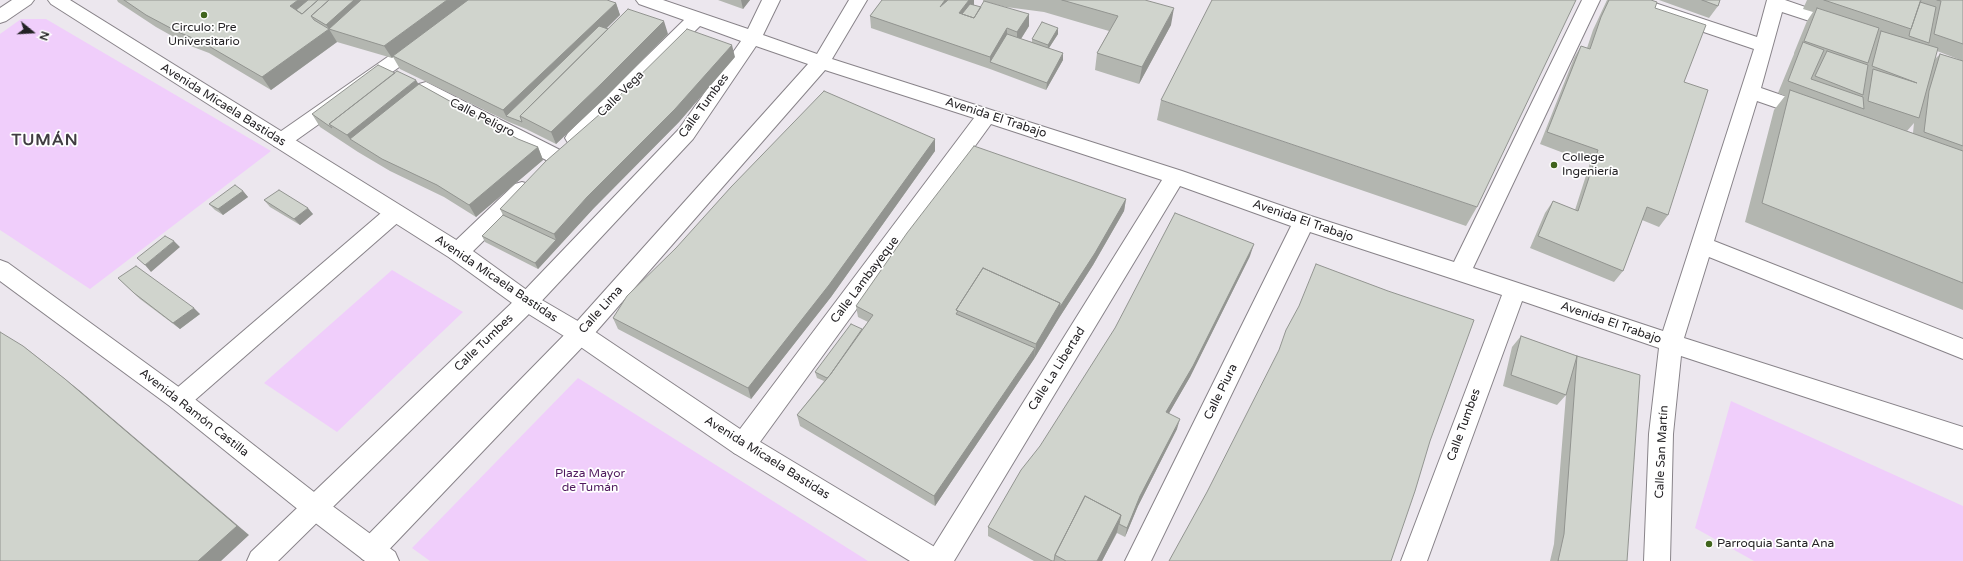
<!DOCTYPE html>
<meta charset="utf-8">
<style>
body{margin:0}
#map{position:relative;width:1963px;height:561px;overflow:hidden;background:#ece7ee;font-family:"Varela Round",sans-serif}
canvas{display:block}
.north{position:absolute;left:12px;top:12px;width:40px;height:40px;-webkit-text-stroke:3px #fff;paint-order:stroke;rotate:108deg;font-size:11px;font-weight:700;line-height:16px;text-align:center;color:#242225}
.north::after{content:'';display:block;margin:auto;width:14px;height:18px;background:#242225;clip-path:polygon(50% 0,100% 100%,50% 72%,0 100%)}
</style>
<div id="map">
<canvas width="1963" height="561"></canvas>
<div class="north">N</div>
</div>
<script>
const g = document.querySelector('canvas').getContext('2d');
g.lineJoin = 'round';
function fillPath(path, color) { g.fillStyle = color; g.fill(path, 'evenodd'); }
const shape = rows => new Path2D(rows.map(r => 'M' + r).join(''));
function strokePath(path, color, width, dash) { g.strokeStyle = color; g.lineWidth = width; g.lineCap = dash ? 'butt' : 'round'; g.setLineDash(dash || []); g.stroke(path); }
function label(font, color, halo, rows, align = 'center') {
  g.font = font + ' "Varela Round",sans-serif'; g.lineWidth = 3.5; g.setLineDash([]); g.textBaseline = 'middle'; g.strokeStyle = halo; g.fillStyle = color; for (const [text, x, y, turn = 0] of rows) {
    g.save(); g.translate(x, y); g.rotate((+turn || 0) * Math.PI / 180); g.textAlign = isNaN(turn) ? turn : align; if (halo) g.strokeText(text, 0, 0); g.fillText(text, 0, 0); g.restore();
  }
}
const green = shape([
 [21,19,46,19,271,151,90,289,0,230,0,34],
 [392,270,463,312,337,432,264,383],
 [578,378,868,561,430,561,412,548],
 [1731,401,1963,506,1963,561,1754,561,1695,528]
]);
const street = shape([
 [636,0,663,0,748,29,762,0,780,0,763,35,817,54,849,0,867,0,832,59,1182,171,1311,216,1454,262,1582,0,1600,0,1473,268,1663,331,1754,49,1621,4,1618,0,1646,0,1757,37,1767,0,1785,0,1846,21,1849,25,1846,29,1840,31,1782,12,1761,88,1816,107,1819,112,1816,117,1809,119,1757,101,1714,241,1963,339,1963,359,1709,257,1684,338,1963,427,1963,449,1681,356,1673,434,1670,561,1644,561,1649,434,1659,348,1522,301,1427,561,1401,561,1502,295,1310,232,1151,561,1125,561,1291,226,1180,186,954,561,926,561,930,552,1162,180,991,124,752,453,743,456,734,453,731,445,734,437,974,118,825,70,588,341,380,559,368,561,362,559,358,550,362,541,572,327,808,64,756,46,693,139,535,308,278,561,247,561,251,552,519,296,679,129,741,41,700,26,582,143,575,145,568,143,565,138,568,133,684,20,639,4,636,0],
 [419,38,426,40,428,44,426,48,288,146,281,148,274,146,271,141,274,136,412,40,419,38],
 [426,82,564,152,567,157,564,162,557,165,550,162,419,94,416,89,419,84,426,82],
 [522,182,529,184,532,190,529,196,466,258,458,261,450,258,447,252,450,246,515,184,522,182],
 [395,205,402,207,406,213,402,219,187,407,179,410,171,407,167,400,171,393,388,207,395,205]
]);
const secondary = shape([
 [12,0,34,0,31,4,6,21,0,23,0,8,12,0],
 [48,0,70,0,466,246,535,296,588,327,752,437,943,552,947,561,910,561,734,453,572,341,519,308,450,258,51,4,48,0],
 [0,260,8,263,187,393,323,499,395,552,399,561,365,561,305,515,171,407,0,281,0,260]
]);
const wall = shape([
 [117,0,607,0,616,3,620,15,607,28,668,34,606,97,556,144,526,129,509,122,400,69,393,57,392,58,337,42,271,90,209,53,188,45,156,27,118,2],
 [718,0,750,0,743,9],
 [882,0,974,0,974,5,981,7,1029,14,1029,26,1021,39,1032,42,1032,39,1058,28,1058,34,1049,48,1063,60,1046,90,990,69,871,28,870,16],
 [983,0,1145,0,1171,25,1139,84,1095,70,1097,53,1109,31,1044,12,1006,7,983,1],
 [1607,0,1651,0,1655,8,1684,82,1668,215,1659,227,1642,220,1623,271,1614,282,1530,248,1545,213,1553,201,1575,210,1590,163,1540,144,1574,58,1581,46,1587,48,1593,30],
 [1659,0,1720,0,1718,6,1709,18],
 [1807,0,1963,0,1963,61,1937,51,1934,60,1940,54,1963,61,1963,310,1745,222,1774,110,1785,96,1778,93,1794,54,1794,53,1807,21,1813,12,1803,9],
 [1860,114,1907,131,1914,123,1913,133],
 [735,57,679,122,593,209,538,269,485,242,482,236,503,215,500,209],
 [419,84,518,139,538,147,543,160,476,217,444,197,390,171,358,152,320,127,312,114],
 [1161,100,1477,207,1466,226,1157,120],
 [935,139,935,151,831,297,751,399,618,329,613,318],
 [243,191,248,197,223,215,215,210,209,204],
 [1126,199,1124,211,1093,265,1059,318,1034,359,935,506,800,426,797,415,824,381,817,378,815,372,862,329,868,322,858,317,856,306],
 [264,200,313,214,300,225,270,207],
 [1250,256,1190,377,1169,413,1177,429,1138,506,1125,537,1117,533,1102,561,1034,561,988,536,988,527],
 [118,278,200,314,180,329,140,299],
 [1521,336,1577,356,1627,561,1550,561,1554,544,1566,395,1557,405,1503,386,1512,347]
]);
const shadedWall = shape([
 [298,0,321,0,301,17,290,6],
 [328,0,382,0,329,29,326,25,311,16,306,20],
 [447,0,470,0,393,56,393,57,392,58,384,46],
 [741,0,750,0,743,9],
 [945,0,949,0,940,7],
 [969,0,974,0,974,6,963,21,959,13],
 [616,3,620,15,513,118,506,116,509,122,503,110],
 [1174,8,1171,25,1139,84,1142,67],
 [1029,14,1029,26,1017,45,1017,32],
 [664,21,668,34,606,97,556,144,551,132],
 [1007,28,1007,41,990,62,990,57],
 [1058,28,1058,34,1047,51,1048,45],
 [329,29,337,42,271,90,262,77],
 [732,45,735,57,679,122,593,209,538,269,535,263,556,240,554,234,587,197],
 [1063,53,1063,60,1046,90,1047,83],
 [416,80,426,96,350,139,347,135],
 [935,139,935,151,831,297,751,399,748,388],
 [538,147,543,160,476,217,469,205],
 [243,191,248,197,223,215,218,209],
 [1126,199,1124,211,1093,265,1059,318,1034,359,1036,344,1060,303],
 [308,208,313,214,300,225,294,219],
 [174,241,180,247,151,272,145,265],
 [1254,244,1250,256,1190,377,1164,422,1166,412],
 [194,308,200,314,180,329,173,323],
 [23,346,79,390,249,535,221,561,198,561],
 [1035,348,1034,359,935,506,934,496],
 [1180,419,1177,429,1138,506,1125,537,1127,528,1140,496],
 [1121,515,1117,532,1102,561,1097,561]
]);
const building = shape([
 [124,0,298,0,290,6,302,14,318,0,329,0,311,16,314,20,329,29,262,77,200,41,178,32,146,15,124,0],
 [308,0,318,0,302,14,296,10,308,0],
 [329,0,354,0,326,25,311,16,329,0],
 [361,0,447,0,384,46,329,29,361,0],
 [468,0,607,0,616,3,503,110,393,56,468,0],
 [882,0,945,0,940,7,948,0,969,0,959,13,974,18,984,1,1029,14,1017,32,1007,28,990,57,870,16,882,0],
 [1062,0,1145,0,1174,8,1142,67,1097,53,1118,16,1062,0],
 [1212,0,1576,0,1477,207,1161,100,1212,0],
 [1609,0,1651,0,1657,2,1655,8,1706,25,1684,82,1708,90,1668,215,1647,207,1623,271,1538,236,1553,201,1578,211,1598,150,1547,132,1581,46,1590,49,1601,17,1609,0],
 [1702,0,1720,0,1718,6,1702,0],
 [1824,0,1921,0,1911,29,1824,0],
 [1937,0,1963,0,1963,44,1934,34,1941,1,1937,0],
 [1920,2,1936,7,1929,43,1909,36,1910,31,1911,29,1920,2],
 [970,4,981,7,974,18,962,14,970,4],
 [1817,8,1879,28,1868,63,1804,41,1817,8],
 [628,9,664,21,601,84,551,132,520,116,628,9],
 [1042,22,1058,28,1048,45,1032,39,1042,22],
 [599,26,608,29,520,116,522,122,506,116,599,26],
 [687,29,732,45,675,109,587,197,554,234,500,209,546,161,608,107,687,29],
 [1881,31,1938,48,1919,118,1868,101,1873,69,1917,83,1872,66,1881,31],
 [1007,34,1063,53,1047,83,990,62,1007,34],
 [1803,42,1824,50,1811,79,1863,97,1864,109,1788,81,1803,42],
 [1827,51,1868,65,1863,95,1815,76,1827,51],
 [1940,54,1963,61,1963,146,1924,132,1929,91,1940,54],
 [378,65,395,73,329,124,332,128,312,114,378,65],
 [397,71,416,80,347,135,329,124,397,71],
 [419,84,518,139,538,147,469,205,437,185,382,159,350,139,419,84],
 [1790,90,1963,151,1963,283,1762,203,1790,90],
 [824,91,935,139,829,285,748,388,613,318,627,296,676,248,731,187,824,91],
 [974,146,1126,199,1095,253,1060,307,1060,303,983,268,956,310,958,311,956,314,1035,348,934,496,797,415,830,375,873,315,856,306,907,233,974,146],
 [235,185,243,191,218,209,209,204,235,185],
 [279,190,308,208,294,219,264,200,279,190],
 [1175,213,1254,244,1193,366,1166,412,1180,419,1140,496,1127,528,1119,524,1121,515,1085,496,1055,555,1054,561,1052,561,988,527,1021,470,1040,446,1115,328,1175,213],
 [503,215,556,240,535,263,482,236,503,215],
 [165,236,174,241,145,265,137,258,165,236],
 [1316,264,1388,291,1474,320,1430,441,1415,491,1391,561,1169,561,1207,492,1279,350,1286,330,1299,306,1316,264],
 [136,266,194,308,173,323,134,293,118,278,136,266],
 [983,268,1060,303,1036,344,956,310,983,268],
 [851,324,862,329,830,375,827,378,815,372,851,324],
 [0,332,23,346,65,379,237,526,198,561,0,561,0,332],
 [1521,336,1577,356,1566,395,1511,375,1521,336],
 [1577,356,1640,375,1627,561,1558,561,1564,534,1577,356],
 [1085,496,1121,515,1097,561,1066,561,1055,555,1085,496]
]);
const markers = [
 [204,15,4,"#40641c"],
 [1554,165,4,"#40641c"],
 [1709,544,4,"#40641c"]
];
const poiNames = [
 ["Circulo: Pre",204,28,"center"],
 ["Universitario",204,42,"center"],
 ["College",1562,158],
 ["Ingeniería",1562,172],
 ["Parroquia Santa Ana",1717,544]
];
const streetNames = [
 ["Calle Vega",621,94,-45],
 ["Avenida Micaela Bastidas",223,105,32],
 ["Calle Tumbes",704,106,-54],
 ["Calle Peligro",482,118,27],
 ["Avenida El Trabajo",996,118,18],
 ["Avenida El Trabajo",1303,221,19],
 ["Avenida Micaela Bastidas",496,279,34],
 ["Calle Lambayeque",865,280,-53],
 ["Calle Lima",601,310,-48],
 ["Avenida El Trabajo",1611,323,19],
 ["Calle Tumbes",484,343,-44],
 ["Calle La Libertad",1057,369,-58],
 ["Calle Piura",1221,392,-64],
 ["Avenida Ramón Castilla",194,413,38],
 ["Calle Tumbes",1464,425,-70],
 ["Calle San Martín",1662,452,-87],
 ["Avenida Micaela Bastidas",767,458,32]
];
const parkNames = [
 ["Plaza Mayor",590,474],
 ["de Tumán",590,488]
];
const districtNames = [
 ["TUMÁN",45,141]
];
fillPath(green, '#f0cefb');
strokePath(street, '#888389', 2);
strokePath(secondary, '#888389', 2);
fillPath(street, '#fff');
fillPath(secondary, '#fff');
fillPath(wall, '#b3b6b0');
fillPath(shadedWall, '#929490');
fillPath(building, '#d0d4cd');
strokePath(building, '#929490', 1);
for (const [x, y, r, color] of markers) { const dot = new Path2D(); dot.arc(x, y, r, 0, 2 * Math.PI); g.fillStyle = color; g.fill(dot); strokePath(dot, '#fff', 1.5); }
label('12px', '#242225', '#fff', poiNames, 'left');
label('12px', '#242225', '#fff', streetNames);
label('12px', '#4f195e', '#fff', parkNames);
g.letterSpacing = '1px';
label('bold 16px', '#413d42', '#fff', districtNames);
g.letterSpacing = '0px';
</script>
